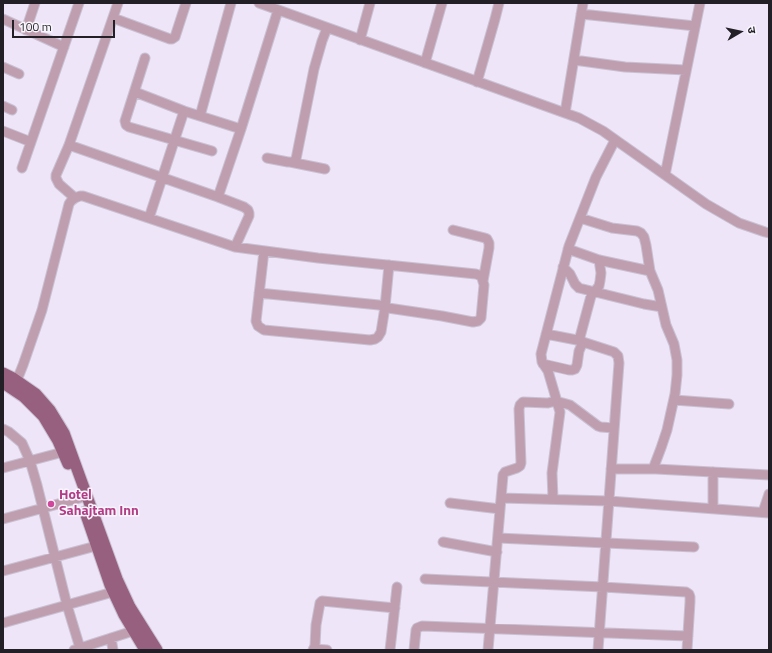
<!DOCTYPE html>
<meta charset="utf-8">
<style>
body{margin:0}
#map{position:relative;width:772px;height:653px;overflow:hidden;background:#eee5f9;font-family:"Titillium Web","Noto Sans Devanagari",sans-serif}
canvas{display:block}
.frame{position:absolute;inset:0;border:4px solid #221f26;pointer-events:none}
.north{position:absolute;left:720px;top:12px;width:40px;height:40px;-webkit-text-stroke:3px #f9f5fd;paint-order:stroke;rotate:81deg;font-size:11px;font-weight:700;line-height:16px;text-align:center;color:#221f26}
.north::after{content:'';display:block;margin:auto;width:14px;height:18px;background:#221f26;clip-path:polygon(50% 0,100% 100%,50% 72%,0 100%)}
.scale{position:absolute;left:12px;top:20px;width:103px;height:18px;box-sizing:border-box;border:2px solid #221f26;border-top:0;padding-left:5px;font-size:12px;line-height:14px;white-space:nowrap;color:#221f26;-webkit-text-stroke:3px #f9f5fd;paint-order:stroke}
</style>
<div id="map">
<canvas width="772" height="653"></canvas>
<div class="frame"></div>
<div class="north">उ</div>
<div class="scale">100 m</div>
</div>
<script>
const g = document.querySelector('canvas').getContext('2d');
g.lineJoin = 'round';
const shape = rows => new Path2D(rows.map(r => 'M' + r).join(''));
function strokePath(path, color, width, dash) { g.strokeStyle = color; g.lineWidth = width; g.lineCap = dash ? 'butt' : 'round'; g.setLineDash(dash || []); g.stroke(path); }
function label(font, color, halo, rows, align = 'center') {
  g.font = font + ' "Titillium Web",sans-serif'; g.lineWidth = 3; g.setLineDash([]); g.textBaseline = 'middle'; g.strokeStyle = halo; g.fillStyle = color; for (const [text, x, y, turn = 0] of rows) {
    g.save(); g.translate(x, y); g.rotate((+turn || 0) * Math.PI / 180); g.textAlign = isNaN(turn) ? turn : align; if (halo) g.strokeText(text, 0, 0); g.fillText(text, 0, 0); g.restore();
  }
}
const minor = shape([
 [259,3,579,118,603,131,706,204,739,223,765,232,769,233],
 [581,14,695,26],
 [113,18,170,39,172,39,175,37,186,3],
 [3,19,64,47],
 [26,30,35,3],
 [360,40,370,3],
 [145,58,125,121,126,125,129,127,212,151],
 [574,60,625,67,686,70],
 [425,63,442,3],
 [3,67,19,74],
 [477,82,495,19,499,3],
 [135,92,184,111,241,129],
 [3,106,12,110],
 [565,113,583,3],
 [200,116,231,3],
 [3,131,31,142],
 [69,145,218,197,244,207,248,210,249,213,249,216,235,247],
 [267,158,288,162,293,162,296,159,314,69,322,41,327,28],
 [290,162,325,169],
 [22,168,79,3],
 [665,175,700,3],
 [218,197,241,129,278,10],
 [75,198,59,184,56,178,56,175,69,145,118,3],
 [149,218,184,111],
 [580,218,612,228,637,231,641,233,644,237,646,245,650,271,658,290,666,325,674,344,677,360,677,375,675,394,667,430,661,448,653,469],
 [453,230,485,238,487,239,489,243,489,248,483,281],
 [568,249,599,260,650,271],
 [264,251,256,321,258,326,264,330,370,340,375,339,378,337,381,332,385,307,389,265],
 [563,267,570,274,575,284,579,288,644,304,662,307],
 [546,334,582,341],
 [543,364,569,370,572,370,575,369,577,365,579,351,583,342],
 [17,380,23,365,42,310,69,204,71,201,75,198,80,196,83,196,235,247,318,258,476,274,481,276,482,278,484,285,481,318,478,321,473,322,442,316,388,308,379,305,259,293],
 [674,400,729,404],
 [3,429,9,432,22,443,30,461,37,485,67,605,80,648],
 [3,468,63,452],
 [611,469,656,469,769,475],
 [713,472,713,508],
 [501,498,609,501,769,513],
 [553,499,552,473,560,412,548,371,542,362,541,354,569,246,596,177,615,140],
 [450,503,500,509],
 [763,512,769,494],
 [3,519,80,498],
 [498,538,606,543,694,547],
 [443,542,497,552],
 [3,571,96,546],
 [425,579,603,587,686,592,689,594,690,597,690,602,687,650],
 [3,623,113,592],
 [111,638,113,650],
 [314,649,327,650],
 [74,650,133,631],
 [313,650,315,646,316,625,320,603,322,601,395,608],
 [390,650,397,587],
 [414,650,416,630,417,628,422,626,688,636],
 [488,650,503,475,505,472,517,468,520,466,521,463,519,409,520,405,523,402,548,403,555,401,563,403,570,405,598,426,601,427,614,428],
 [598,650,619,363,618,356,614,352,583,342,580,339,580,337,591,296,599,286,600,281,601,273,599,260]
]);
const major = shape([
 [3,373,13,378,36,394,50,410,64,433,117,579,130,607,157,650],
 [3,383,24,397,43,416,58,441,68,464],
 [85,512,110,585,124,615,145,650]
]);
const markers = [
 [51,504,4,"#d1479c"]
];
const hotelNames = [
 ["Hotel",59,496],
 ["Sahajtam Inn",59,512]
];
strokePath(minor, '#c9c1d3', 11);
strokePath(major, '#c9c1d3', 13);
strokePath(minor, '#bf9faf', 9);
strokePath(major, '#97607e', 11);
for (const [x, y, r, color] of markers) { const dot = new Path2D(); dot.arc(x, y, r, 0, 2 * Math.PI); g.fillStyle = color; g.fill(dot); strokePath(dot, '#f9f5fd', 1.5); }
label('bold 14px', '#b23c85', '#f9f5fd', hotelNames, 'left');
</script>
